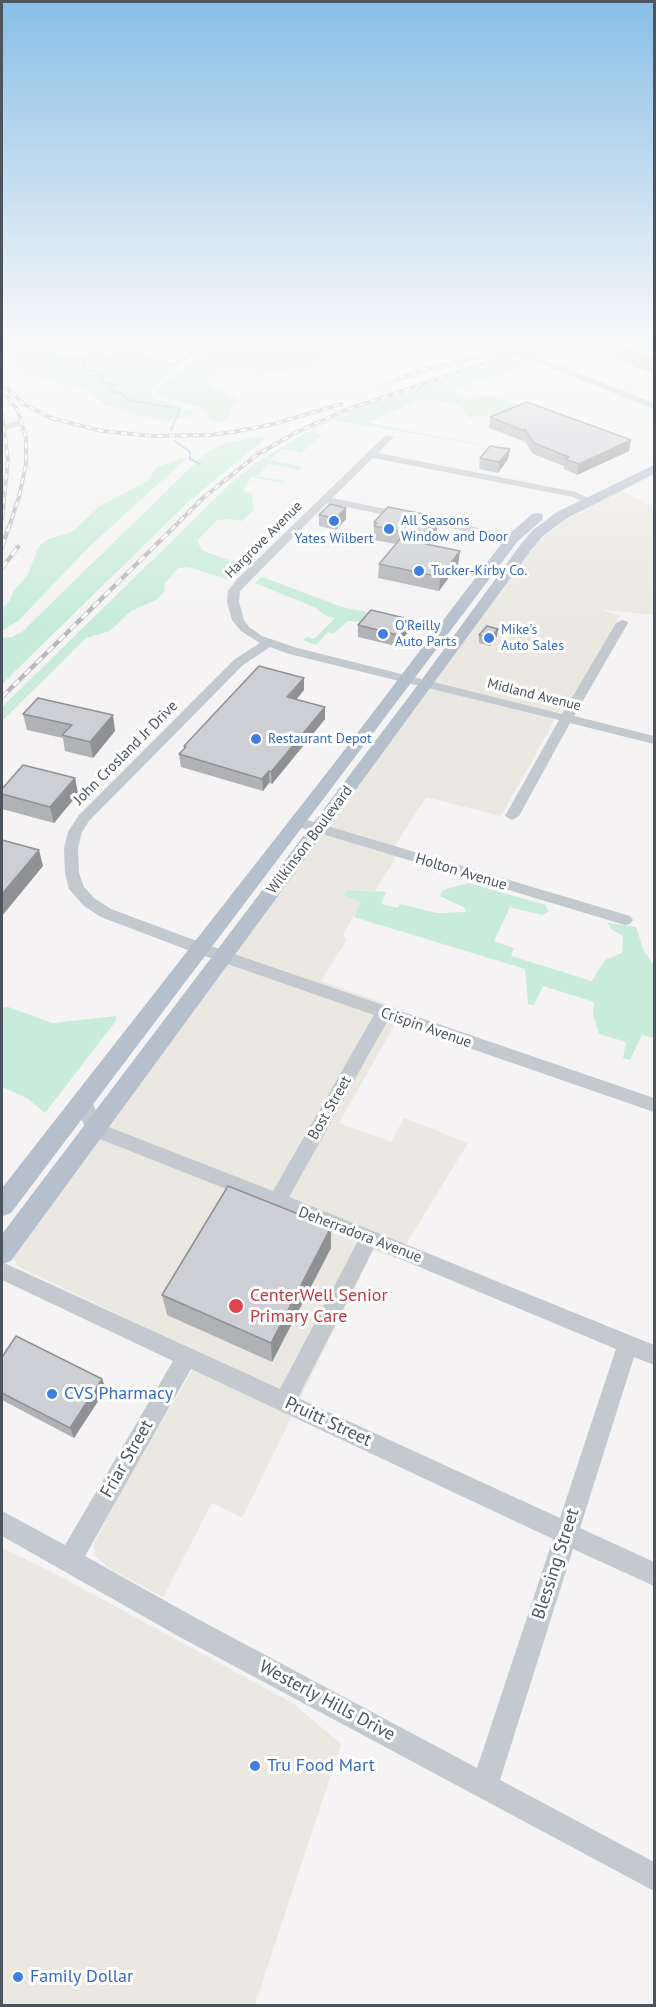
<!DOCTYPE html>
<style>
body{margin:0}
#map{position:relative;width:656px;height:2007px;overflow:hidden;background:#f5f3f3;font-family:"PT Sans",sans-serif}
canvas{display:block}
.frame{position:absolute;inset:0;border:3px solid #4c545e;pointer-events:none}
</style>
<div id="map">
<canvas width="656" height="2007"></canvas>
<div class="frame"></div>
</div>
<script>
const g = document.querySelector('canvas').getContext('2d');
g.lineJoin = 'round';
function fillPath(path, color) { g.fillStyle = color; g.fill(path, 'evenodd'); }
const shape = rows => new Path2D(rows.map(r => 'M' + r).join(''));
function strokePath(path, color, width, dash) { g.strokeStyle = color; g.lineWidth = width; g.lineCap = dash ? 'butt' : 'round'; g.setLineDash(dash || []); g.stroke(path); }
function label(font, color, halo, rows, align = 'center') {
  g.font = font + ' "PT Sans",sans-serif'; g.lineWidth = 6; g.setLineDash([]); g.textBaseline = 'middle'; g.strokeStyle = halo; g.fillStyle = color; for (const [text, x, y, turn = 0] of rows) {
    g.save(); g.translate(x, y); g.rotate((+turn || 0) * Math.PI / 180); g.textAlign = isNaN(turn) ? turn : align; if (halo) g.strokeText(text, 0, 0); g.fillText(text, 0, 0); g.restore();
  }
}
const commercial = shape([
 [620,490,654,507,654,615,600,609,620,616,564,709,559,712,501,816,426,797,394,847,395,859,375,891,347,890,343,895,362,902,343,934,346,941,321,981,403,1010,339,1123,391,1142,404,1118,468,1143,397,1259,373,1250,242,1518,212,1503,163,1597,107,1567,95,1555,94,1543,126,1483,202,1354,17,1266,14,1257,534,545,562,522],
 [2,1548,54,1573,294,1704,341,1744,255,2005,2,2005]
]);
const green = shape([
 [2,345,47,345,78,354,119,356,169,367,170,369,151,390,151,397,194,412,192,416,163,421,123,411,104,404,86,389,34,375,12,361,2,349],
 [224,345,314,345,330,351,328,353,358,345,368,345,281,373,223,367,212,373,206,382,239,401,232,407,227,420,218,422,210,420,202,408,157,395,155,391,159,386,205,354],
 [486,345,497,345,512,351,387,385,381,385,388,380,489,352,480,347],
 [509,358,525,364,513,371,491,377,454,389,453,392,468,398,486,396,503,398,525,407,497,416,476,415,469,419,461,407,430,399,419,401,370,421,375,424,513,451,334,420,310,431,322,435,301,453,281,449,271,460,302,467,299,470,269,464,257,476,284,481,283,483,252,477,243,490,252,494,254,510,242,521,228,519,217,520,197,541,202,550,241,565,227,579,188,567,178,568,164,584,165,591,158,599,131,611,110,631,86,638,2,721,2,707,231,483,256,463,318,425,353,410],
 [263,436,266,438,187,503,2,684,2,638,12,637,22,632,200,458,212,449,226,443],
 [184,458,186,459,90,546,18,621,2,631,2,608,9,602,13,592,28,574,39,546,46,540,72,532,100,506,147,481,157,467],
 [262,577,342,607,372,613,366,622,348,621,333,634,328,632,316,645,303,640,307,637,314,639,335,618,328,617,316,608,255,583],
 [469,883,546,905,548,912,542,915,510,907,494,941,514,948,511,956,592,981,605,960,622,953,623,936,612,930,608,923,636,927,644,951,654,966,654,1038,642,1035,630,1060,623,1058,626,1042,599,1034,593,1015,594,1002,543,986,534,1005,528,1004,525,969,354,917,361,902,343,895,347,890,386,892,381,904,398,908,400,904,437,913,466,912,465,908,440,896,443,890],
 [8,1007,53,1023,116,1016,115,1022,45,1113,27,1098,2,1087,2,1008]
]);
const stream = shape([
 [41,345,55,357,83,360,85,362,82,369,99,372,102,375,102,382,114,385,109,391,121,393,128,400,180,409,171,430],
 [175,441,190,452,190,459,200,464]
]);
const minor = shape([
 [85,345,100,345,173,363,199,345,209,345,174,368,85,345],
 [532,355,654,403,654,409,529,359,529,355,532,355],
 [18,420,22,423,21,425,2,432,2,426,18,420],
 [386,435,394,437,378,453,576,492,594,501,589,504,573,497,373,458,332,498,513,535,518,538,513,541,327,503,240,591,239,602,244,620,249,627,262,636,297,648,562,714,616,623,622,620,626,621,628,623,574,716,654,736,654,744,570,723,519,816,512,820,505,816,559,720,289,654,270,647,243,665,89,821,82,832,78,848,79,873,84,887,94,898,111,909,205,944,654,1098,654,1112,388,1020,289,1197,654,1345,654,1365,634,1357,580,1528,654,1562,654,1586,573,1549,500,1780,654,1862,654,1891,178,1636,2,1536,2,1511,65,1545,173,1361,2,1280,2,1262,280,1389,358,1241,87,1134,75,1100,78,1095,84,1093,90,1095,101,1124,273,1191,374,1015,193,952,101,917,84,906,69,889,65,873,64,848,68,832,79,815,235,659,260,643,241,631,232,620,227,602,228,591,237,579,386,435],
 [374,1248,616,1349,560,1518,298,1398,374,1248],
 [191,1369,553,1539,477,1768,196,1618,85,1556,191,1369],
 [297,817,630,916,633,920,630,924,625,925,292,825,290,822,292,819,297,817]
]);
const major = shape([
 [654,465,654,474,567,518,543,536,531,550,11,1261,2,1264,2,1234,420,682,521,544,533,530,557,512,654,465],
 [537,513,542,514,543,517,542,520,518,541,11,1213,2,1216,2,1188,336,761,508,535,532,514,537,513]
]);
const railFar1 = shape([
 [399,378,435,366,477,358],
 [2,384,25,405,51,418,102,431,152,436,210,435,233,432,274,424,341,404],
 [2,414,8,460,2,519],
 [8,530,19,497,26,464,26,438,18,411,8,397],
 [171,530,204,497,258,454,297,432,343,411,539,345]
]);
const rail = shape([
 [2,547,8,529],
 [2,568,18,547],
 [2,697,172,529]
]);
const minorBridge = shape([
 [504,346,532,357]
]);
const wall = shape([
 [654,345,654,374,616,359,618,347],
 [490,417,631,440,629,451,577,475,564,469,564,466,533,454,524,440,523,441,489,428],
 [510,449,508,459,498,473,479,469,480,458],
 [319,515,346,519,336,530,319,526],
 [374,522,437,531,426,544,458,565,439,591,378,578,379,564,396,544,374,540],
 [358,625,409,631,396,646,358,637],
 [479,635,497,636,490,646,479,643],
 [304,678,304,690,296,700,325,719,272,784,269,783,263,791,181,767,179,754,184,749,184,746],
 [23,714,115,731,93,758,65,751,63,738,27,730],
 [75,778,78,794,54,823,2,809,2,789],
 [331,1248,272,1362,167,1315,162,1295],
 [2,1357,106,1389,74,1438,2,1400]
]);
const shadedWall = shape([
 [631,440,629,451,577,475,579,464],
 [510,449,508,459,498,473,499,462],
 [346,508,346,519,336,530,336,518],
 [438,517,437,531,415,556,416,542],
 [460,551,458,565,439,591,440,577],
 [409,619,409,631,396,646,397,635],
 [498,629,497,636,490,646,491,638],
 [304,678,304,690,288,709,287,697],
 [325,707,325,719,272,784,271,772],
 [113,715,115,731,93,758,90,742],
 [269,771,269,783,263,791,262,779],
 [75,778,78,794,54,823,50,807],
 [39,850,43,866,2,916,2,894],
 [331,1227,331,1248,272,1362,271,1343],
 [102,1379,106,1389,74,1438,70,1428]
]);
const building = shape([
 [622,345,654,345,654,360,618,347,622,345],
 [527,402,631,440,579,464,565,459,569,457,534,443,525,429,524,431,490,417,527,402],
 [490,446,510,449,499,462,480,458,490,446],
 [330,504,346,508,336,518,319,515,330,504],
 [388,507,438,517,416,542,460,551,440,577,379,564,406,532,374,526,377,523,374,522,388,507],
 [371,610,409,619,397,635,358,625,371,610],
 [487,626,498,629,491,638,479,635,487,626],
 [259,666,304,678,287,697,325,707,271,772,269,771,262,779,179,754,186,747,184,746,259,666],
 [38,698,113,715,90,742,62,735,72,725,23,714,38,698],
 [23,765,75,778,50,807,2,794,2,789,23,765],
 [2,840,39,850,2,894,2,840],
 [228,1186,331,1227,271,1343,162,1295,228,1186],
 [16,1336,102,1379,70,1428,2,1393,2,1357,16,1336]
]);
const markers = [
 [334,521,6,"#3f7fe0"],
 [389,529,6,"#3f7fe0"],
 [419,571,6,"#3f7fe0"],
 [383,634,6,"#3f7fe0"],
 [489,638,6,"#3f7fe0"],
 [256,739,6,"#3f7fe0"],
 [236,1306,8,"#e0444e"],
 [52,1394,6,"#3f7fe0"],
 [255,1766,6,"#3f7fe0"],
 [18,1977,6,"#3f7fe0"]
];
const farShopnames = [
 ["All Seasons",401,521],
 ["Window and Door",401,537],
 ["Yates Wilbert",334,539,"center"],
 ["Tucker-Kirby Co.",431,571],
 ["O'Reilly",395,626],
 ["Auto Parts",395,642],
 ["Mike's",501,630],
 ["Auto Sales",501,646],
 ["Restaurant Depot",268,739]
];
const farStreetnames = [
 ["Hargrove Avenue",264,540,-45],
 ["Midland Avenue",534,695,14]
];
const streetNames = [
 ["John Crosland Jr Drive",126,753,-45],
 ["Wilkinson Boulevard",310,840,-53],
 ["Holton Avenue",461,872,17],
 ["Crispin Avenue",426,1028,19],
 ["Bost Street",330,1108,-60],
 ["Deherradora Avenue",360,1235,21]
];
const nearHealthnames = [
 ["CenterWell Senior",250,1296],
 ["Primary Care",250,1317]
];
const nearShopnames = [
 ["CVS Pharmacy",64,1394],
 ["Tru Food Mart",267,1766],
 ["Family Dollar",30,1977]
];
const nearStreetnames = [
 ["Pruitt Street",328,1422,25],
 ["Friar Street",127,1459,-60],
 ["Blessing Street",556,1564,-72],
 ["Westerly Hills Drive",327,1701,28]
];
fillPath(commercial, '#eae8e1');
fillPath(green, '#c8ecd9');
strokePath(stream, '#9acee3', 2);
fillPath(minor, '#c2c9cf');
fillPath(major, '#b6c0cd');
strokePath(railFar1, '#b6b7bc', 4);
strokePath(rail, '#b6b7bc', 4.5);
strokePath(railFar1, '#fff', 2, [6]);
strokePath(rail, '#fff', 3, [8]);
strokePath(minorBridge, '#c2c9cf', 9);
fillPath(wall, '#b0b2b6');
fillPath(shadedWall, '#909194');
fillPath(building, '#cdcfd4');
strokePath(building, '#909194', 1.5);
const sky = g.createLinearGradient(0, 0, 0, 626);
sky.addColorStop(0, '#89bee6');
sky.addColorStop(0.55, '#fafafa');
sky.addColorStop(1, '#fafafa00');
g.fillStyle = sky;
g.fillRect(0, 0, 656, 626);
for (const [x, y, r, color] of markers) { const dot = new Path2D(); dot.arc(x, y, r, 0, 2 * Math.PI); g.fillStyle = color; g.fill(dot); strokePath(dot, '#fff', 2); }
label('14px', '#366cbe', '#fff', farShopnames, 'left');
label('14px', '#4c545e', '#fff', farStreetnames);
label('15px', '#4c545e', '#fff', streetNames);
label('18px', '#be3a42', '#fff', nearHealthnames, 'left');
label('18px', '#366cbe', '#fff', nearShopnames, 'left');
label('18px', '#4c545e', '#fff', nearStreetnames);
</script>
